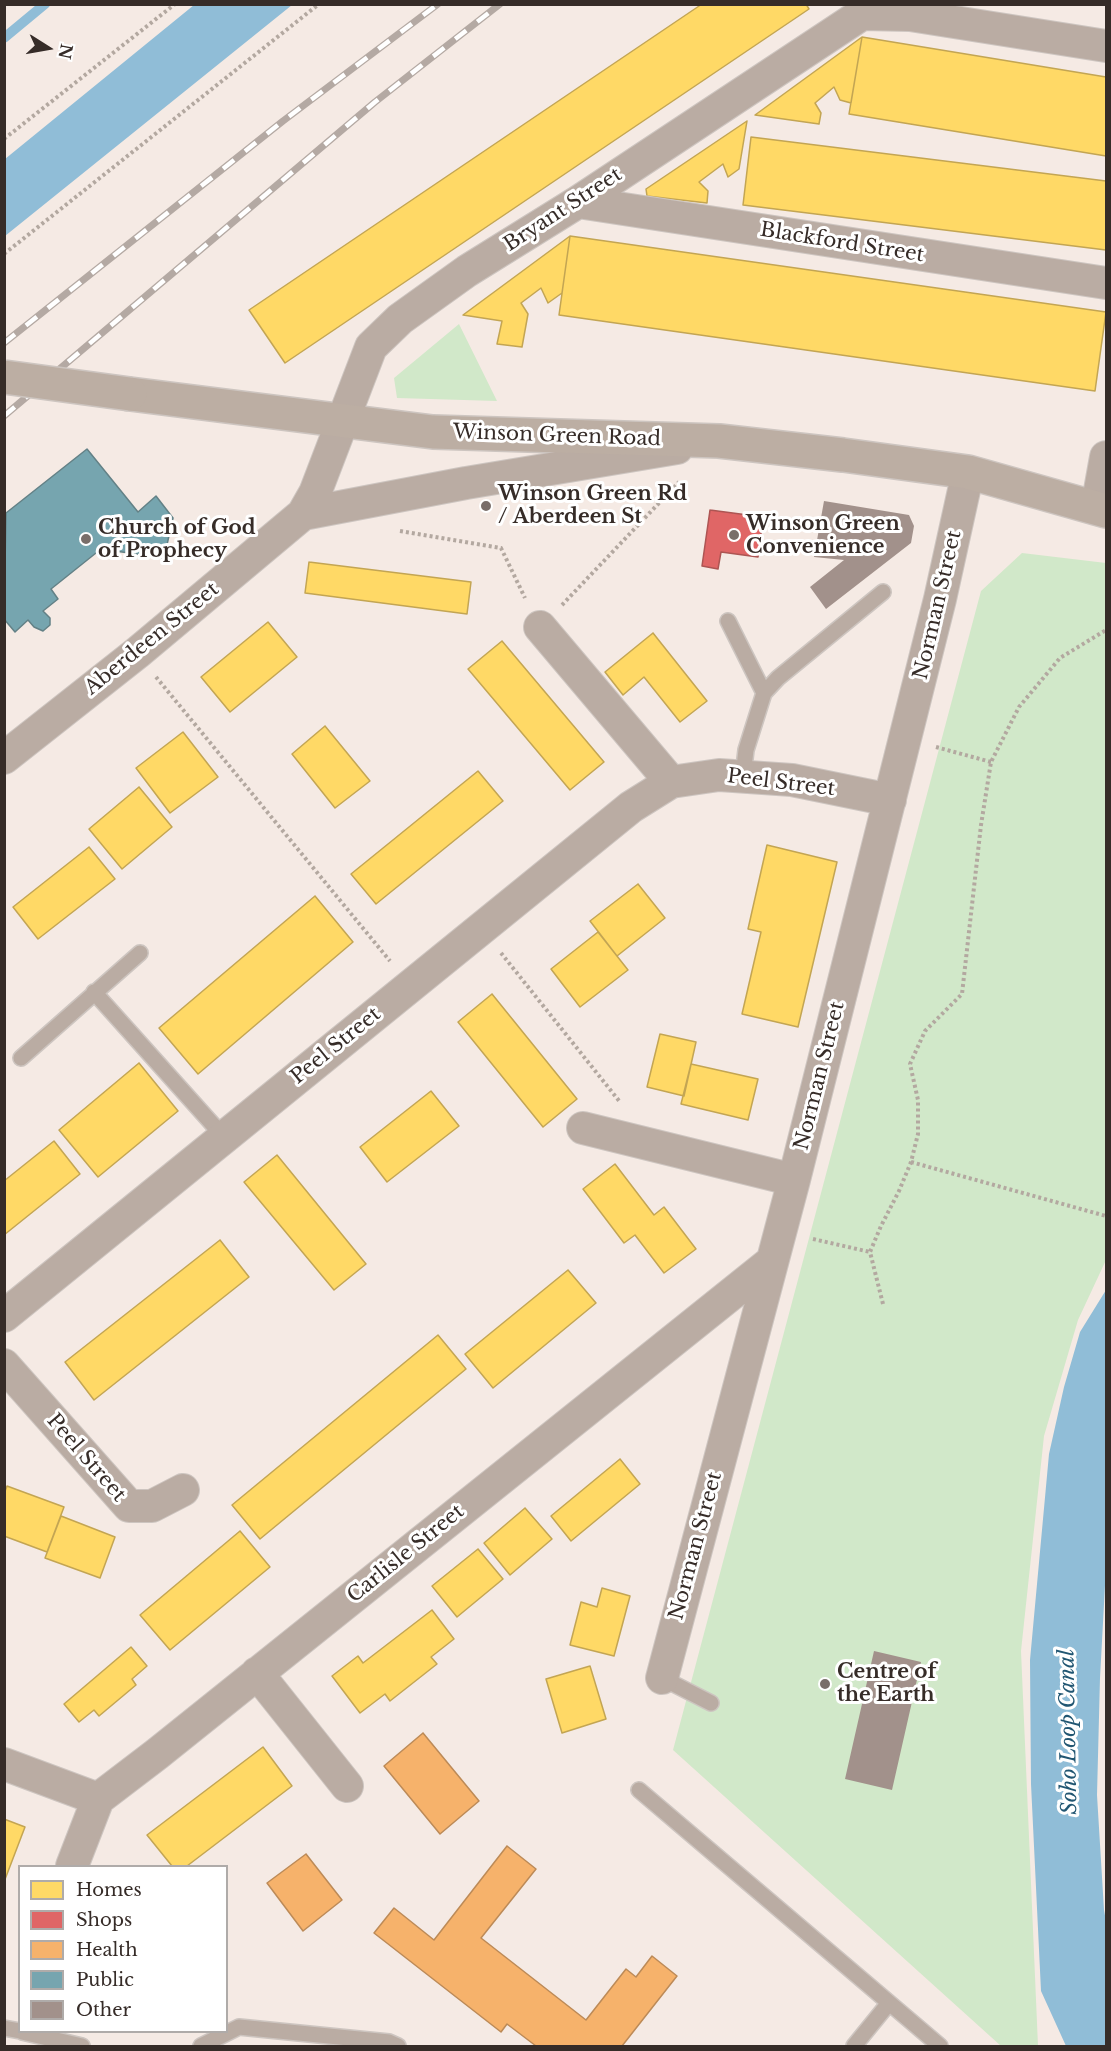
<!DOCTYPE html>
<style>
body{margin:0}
#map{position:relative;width:1111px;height:2051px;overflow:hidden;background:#f5eae4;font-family:"Libre Baskerville",serif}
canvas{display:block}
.frame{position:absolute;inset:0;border:6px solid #362c28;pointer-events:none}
.legend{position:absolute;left:18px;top:1865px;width:210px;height:168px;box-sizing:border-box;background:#fff;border:2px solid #afaba9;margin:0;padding:8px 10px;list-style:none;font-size:18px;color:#362c28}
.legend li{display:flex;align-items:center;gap:12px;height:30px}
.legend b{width:30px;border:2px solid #afaba9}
.north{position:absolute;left:18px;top:18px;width:60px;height:60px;-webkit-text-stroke:4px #fff;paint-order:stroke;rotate:101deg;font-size:16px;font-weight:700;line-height:24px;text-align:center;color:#362c28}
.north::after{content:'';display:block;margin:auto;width:21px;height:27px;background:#362c28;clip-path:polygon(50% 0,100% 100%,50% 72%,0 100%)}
</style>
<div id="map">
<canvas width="1111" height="2051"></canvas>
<div class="frame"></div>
<ul class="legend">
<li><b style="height:16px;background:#ffd966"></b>Homes</li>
<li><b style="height:16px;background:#e06666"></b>Shops</li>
<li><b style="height:16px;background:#f6b26b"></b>Health</li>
<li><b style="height:16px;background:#76a5af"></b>Public</li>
<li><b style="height:16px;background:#a2918b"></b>Other</li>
</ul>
<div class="north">N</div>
</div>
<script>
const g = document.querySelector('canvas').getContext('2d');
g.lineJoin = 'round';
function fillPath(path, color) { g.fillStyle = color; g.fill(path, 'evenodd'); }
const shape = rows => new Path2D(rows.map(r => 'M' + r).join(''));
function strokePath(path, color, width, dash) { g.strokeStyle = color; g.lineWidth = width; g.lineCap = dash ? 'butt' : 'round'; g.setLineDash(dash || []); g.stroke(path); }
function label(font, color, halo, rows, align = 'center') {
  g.font = font + ' "Libre Baskerville",serif'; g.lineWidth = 6; g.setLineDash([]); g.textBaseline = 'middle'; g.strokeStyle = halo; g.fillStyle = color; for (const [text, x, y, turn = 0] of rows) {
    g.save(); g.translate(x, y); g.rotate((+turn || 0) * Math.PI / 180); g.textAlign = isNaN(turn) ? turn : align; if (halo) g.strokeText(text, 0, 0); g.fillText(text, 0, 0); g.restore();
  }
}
const green = shape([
 [459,324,497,401,397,398,394,378],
 [1022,553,1106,563,1106,1260,1078,1320,1044,1436,1021,1651,1038,2046,1001,2046,673,1750,981,591]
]);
const water = shape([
 [194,5,292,5,5,236,5,159],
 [1106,1290,1106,1567,1100,1678,1097,1795,1104,1910,1106,1921,1106,2046,1066,2046,1041,1991,1031,1784,1030,1660,1049,1454,1064,1387,1080,1332]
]);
const homes = shape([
 [702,4,806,4,809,9,285,363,249,310,702,4],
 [862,37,1106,77,1106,156,849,114,862,37],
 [862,37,851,103,840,100,834,87,815,103,821,113,819,124,755,115,862,37],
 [747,121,739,169,728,177,723,164,699,182,708,191,707,203,647,196,646,189,747,121],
 [751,137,1106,181,1106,250,743,205,751,137],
 [570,236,562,293,548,303,541,288,521,303,528,314,522,347,497,344,502,321,463,315,570,236],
 [570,236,1106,312,1095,391,559,315,570,236],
 [309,562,471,582,467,614,305,593,309,562],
 [268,622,297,657,230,712,201,677,268,622],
 [653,633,707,701,680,722,644,677,623,695,605,672,653,633],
 [502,641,604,762,570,790,468,669,502,641],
 [325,726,370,781,335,808,292,754,325,726],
 [183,732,218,777,170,813,136,768,183,732],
 [478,771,503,801,376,904,351,874,478,771],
 [139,787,172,827,122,869,89,829,139,787],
 [767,845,837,862,798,1027,742,1014,761,932,748,929,767,845],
 [89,847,115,879,38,939,13,907,89,847],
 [638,884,665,918,617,956,590,921,638,884],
 [315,896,353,942,198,1074,159,1028,315,896],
 [598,932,628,970,580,1007,551,969,598,932],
 [492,994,577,1099,543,1127,458,1022,492,994],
 [660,1034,696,1042,684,1096,647,1087,660,1034],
 [139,1063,178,1111,98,1177,59,1130,139,1063],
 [691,1064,758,1079,748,1120,681,1104,691,1064],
 [431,1091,459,1126,387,1182,360,1147,431,1091],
 [54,1141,80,1174,4,1235,4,1181,54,1141],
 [277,1155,366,1264,334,1290,244,1182,277,1155],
 [615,1164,654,1215,664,1207,696,1249,664,1273,635,1235,624,1243,583,1189,615,1164],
 [220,1240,249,1277,94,1400,65,1362,220,1240],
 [568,1270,596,1303,493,1388,465,1354,568,1270],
 [438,1335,466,1369,260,1539,232,1505,438,1335],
 [620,1459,640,1484,571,1541,551,1516,620,1459],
 [7,1486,64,1507,47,1552,4,1536,4,1494,7,1486],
 [525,1508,552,1539,510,1575,484,1543,525,1508],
 [61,1516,115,1537,100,1578,45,1558,61,1516],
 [240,1531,270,1567,170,1650,140,1615,240,1531],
 [478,1549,503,1579,457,1617,432,1586,478,1549],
 [602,1588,630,1596,614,1656,570,1645,581,1602,597,1607,602,1588],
 [432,1610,454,1639,431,1657,437,1664,390,1701,385,1694,360,1713,332,1676,358,1656,363,1663,432,1610],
 [131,1647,147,1666,132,1679,136,1685,99,1716,94,1710,79,1722,64,1704,131,1647],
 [590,1666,606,1719,562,1733,546,1679,590,1666],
 [263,1747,292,1786,187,1866,172,1866,147,1835,263,1747],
 [4,1819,25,1827,4,1882,4,1819]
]);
const shops = shape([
 [710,510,763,517,758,557,721,552,718,569,702,566,710,510]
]);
const health = shape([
 [423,1733,479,1801,440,1834,384,1766,423,1733],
 [507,1846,536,1869,481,1938,586,2020,626,1969,636,1977,652,1956,677,1976,622,2046,536,2046,507,2024,501,2032,374,1933,394,1908,434,1940,507,1846],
 [306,1854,342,1900,303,1931,267,1883,306,1854]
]);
const public = shape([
 [87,449,138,512,156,496,173,518,164,558,101,549,51,589,58,599,43,611,50,618,50,625,43,631,34,627,28,620,15,632,4,619,6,513,87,449]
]);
const stream = shape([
 [4,38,45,4]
]);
const building = shape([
 [824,501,909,515,914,526,911,543,826,609,810,587,844,560,814,557],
 [874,1651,921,1662,892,1790,845,1779]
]);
const path = shape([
 [4,139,175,4],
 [4,254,319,4],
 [400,531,501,548,525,598],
 [562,605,679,482],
 [156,677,390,961],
 [936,747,991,762],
 [501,953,620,1102],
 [911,1162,1106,1216],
 [813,1239,870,1252],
 [883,1304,870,1252,881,1226,899,1191,911,1162,918,1134,918,1100,910,1064,925,1031,962,994,981,825,991,762,1019,707,1060,658,1106,630]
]);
const service = shape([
 [728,621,764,693,746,750,743,776],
 [764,693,778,678,883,592],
 [94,992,224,1137],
 [21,1058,140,953],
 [662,1678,711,1703],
 [639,1790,940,2046],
 [4,2028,20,2031],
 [22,2032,82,2046],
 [201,2046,239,2027,389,2042,398,2046],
 [854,2046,889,2003]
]);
const minor = shape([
 [578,202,1106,283],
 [1097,507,1106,457],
 [303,514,466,483,677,448],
 [540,627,671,782],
 [4,758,137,653,303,514,315,493,371,347,400,319,467,271,578,202,862,14,910,15,1106,46],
 [583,1128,794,1180],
 [4,1316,631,807,671,782,719,775,792,780,890,800],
 [4,1365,129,1506,152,1506,183,1490],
 [257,1673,347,1786],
 [662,1678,794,1180,940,599,968,472],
 [4,1764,98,1799],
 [72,1866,98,1799,157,1754,770,1263]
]);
const primary = shape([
 [130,394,433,432,719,441,843,455,968,472,1106,511]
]);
const rail = shape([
 [4,343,283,121,438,4],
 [4,416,375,102,500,4]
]);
const primaryBridge = shape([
 [4,377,130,394]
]);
const markers = [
 [486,506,6,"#796e6a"],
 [734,535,6,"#796e6a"],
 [86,539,6,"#796e6a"],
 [825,1684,6,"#796e6a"]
];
const streetNames = [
 ["Bryant Street",563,210,-33],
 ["Blackford Street",842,243,9],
 ["Winson Green Road",557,436,2],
 ["Norman Street",938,605,-77],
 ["Aberdeen Street",152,639,-39],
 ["Peel Street",781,783,7],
 ["Peel Street",336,1046,-39],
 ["Norman Street",820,1076,-76],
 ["Peel Street",86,1458,49],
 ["Norman Street",696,1546,-75],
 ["Carlisle Street",406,1554,-39]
];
const poiNames = [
 ["Winson Green Rd",498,494],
 ["/ Aberdeen St",498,517],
 ["Winson Green",746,524],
 ["Convenience",746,547],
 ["Church of God",98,528],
 ["of Prophecy",98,551],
 ["Centre of",837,1672],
 ["the Earth",837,1695]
];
const waterNames = [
 ["Soho Loop Canal",1069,1732,-91]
];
fillPath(green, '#d1e8c9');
fillPath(water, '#90bdd7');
fillPath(homes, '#ffd966');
strokePath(homes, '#c3a553', 1.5);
fillPath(shops, '#e06666');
strokePath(shops, '#ad5553', 1.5);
fillPath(health, '#f6b26b');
strokePath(health, '#bc8a57', 1.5);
fillPath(public, '#76a5af');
strokePath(public, '#638186', 1.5);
strokePath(stream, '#90bdd7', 10);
fillPath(building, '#a2918b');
strokePath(service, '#cdc5c0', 18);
strokePath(minor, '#cdc5c0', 34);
strokePath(primary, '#cdc5c0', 36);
strokePath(path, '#b3a8a0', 4, [3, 3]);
strokePath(service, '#baaca3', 15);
strokePath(minor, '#baaca3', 32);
strokePath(primary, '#bcaea3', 33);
strokePath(rail, '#b4a9a3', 7);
strokePath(rail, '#fff', 4.5, [14]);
strokePath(primaryBridge, '#cdc5c0', 36, []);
strokePath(primaryBridge, '#bcaea3', 33);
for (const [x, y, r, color] of markers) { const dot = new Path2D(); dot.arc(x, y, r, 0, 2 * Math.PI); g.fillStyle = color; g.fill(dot); strokePath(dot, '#fff', 2); }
label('20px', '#362c28', '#fff', streetNames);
label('bold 20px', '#362c28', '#fff', poiNames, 'left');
label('italic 21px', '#215672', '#fff', waterNames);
</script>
